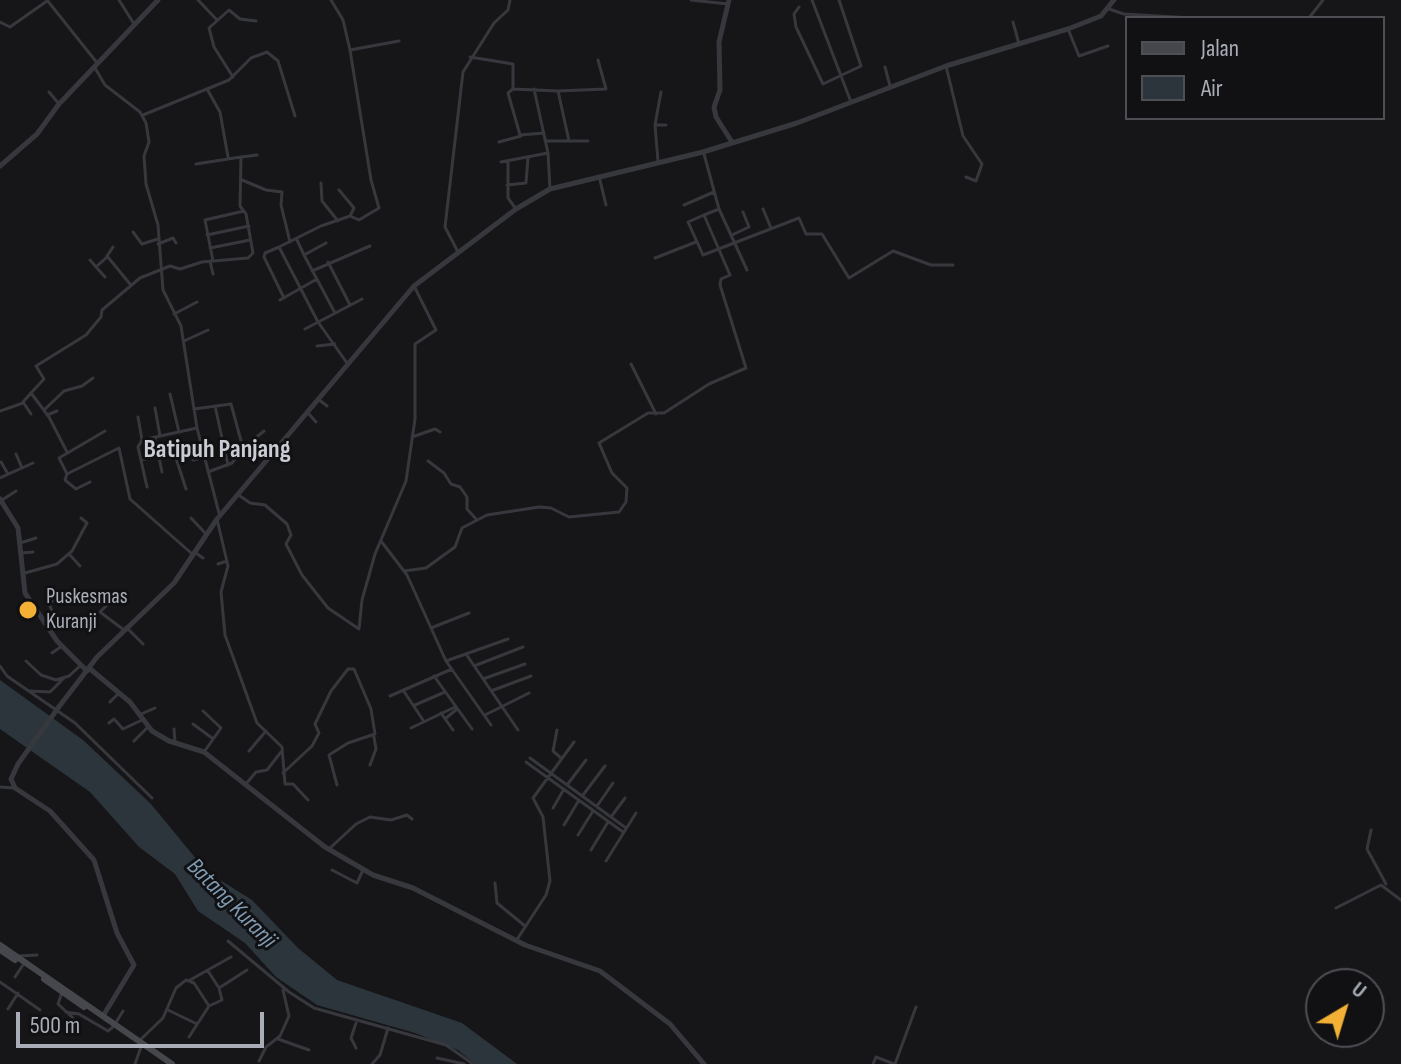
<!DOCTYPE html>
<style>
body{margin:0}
#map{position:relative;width:1401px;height:1064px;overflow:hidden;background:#161618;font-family:"Sofia Sans Condensed",sans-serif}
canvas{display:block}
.legend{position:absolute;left:1125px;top:16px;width:260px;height:104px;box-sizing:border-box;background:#111113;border:2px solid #4d4f55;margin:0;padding:10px 14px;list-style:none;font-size:24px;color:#a8adb8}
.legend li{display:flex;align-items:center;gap:16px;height:40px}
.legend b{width:40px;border:2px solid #4d4f55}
.north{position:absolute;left:1305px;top:968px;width:80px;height:80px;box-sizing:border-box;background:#111113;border:2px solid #4d4f55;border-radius:50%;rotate:38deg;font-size:22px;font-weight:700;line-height:32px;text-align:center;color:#a8adb8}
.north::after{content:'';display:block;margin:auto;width:28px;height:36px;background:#f2b134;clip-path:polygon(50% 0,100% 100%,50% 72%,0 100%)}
.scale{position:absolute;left:16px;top:1012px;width:248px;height:36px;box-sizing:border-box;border:4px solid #a8adb8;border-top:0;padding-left:10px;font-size:24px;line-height:28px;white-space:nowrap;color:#a8adb8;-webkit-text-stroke:6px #111113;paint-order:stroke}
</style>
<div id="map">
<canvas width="1401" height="1064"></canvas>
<ul class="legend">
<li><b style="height:10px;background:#45474d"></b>Jalan</li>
<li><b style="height:22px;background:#2c353c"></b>Air</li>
</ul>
<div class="north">U</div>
<div class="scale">500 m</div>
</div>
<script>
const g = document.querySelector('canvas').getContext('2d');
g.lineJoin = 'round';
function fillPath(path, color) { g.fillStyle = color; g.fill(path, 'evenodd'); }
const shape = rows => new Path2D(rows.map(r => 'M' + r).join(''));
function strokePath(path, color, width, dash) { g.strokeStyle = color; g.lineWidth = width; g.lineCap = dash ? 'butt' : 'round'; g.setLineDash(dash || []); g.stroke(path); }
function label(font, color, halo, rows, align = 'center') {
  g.font = font + ' "Sofia Sans Condensed",sans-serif'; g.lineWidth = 6; g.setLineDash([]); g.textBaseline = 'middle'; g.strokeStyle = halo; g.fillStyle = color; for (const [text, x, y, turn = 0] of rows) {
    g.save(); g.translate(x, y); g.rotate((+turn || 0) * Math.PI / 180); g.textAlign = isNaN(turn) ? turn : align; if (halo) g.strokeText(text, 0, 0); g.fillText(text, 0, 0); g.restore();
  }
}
const water = shape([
 [0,680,83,740,151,804,207,872,252,900,298,948,337,980,462,1023,517,1064,475,1064,458,1050,415,1033,317,1005,276,977,245,943,198,911,175,874,139,847,90,792,0,729]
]);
const minor = shape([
 [47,0,98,64],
 [119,0,134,24],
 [198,0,217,20],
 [331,0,343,20,350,50,371,180,379,208,359,220,350,216,321,226,279,247,318,322,347,363],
 [691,0,728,4],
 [812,0,851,102],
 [799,7,794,14,796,27,823,84,861,66,839,0],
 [1109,9,1124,14,1192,18],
 [1309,18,1323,0],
 [0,22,10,27,47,1],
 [1013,22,1019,44],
 [1068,29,1079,56,1108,46],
 [350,50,399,41],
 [470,57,513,64,513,89,508,93,520,135,544,133],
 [946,66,963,136,982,164,976,181,966,177],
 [885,67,890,86],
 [95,68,105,85,140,112,146,123,149,142,144,156,146,184,158,225,163,290,181,326,197,428,219,513],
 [233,77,214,47,209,28,229,10,240,19,256,21],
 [207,89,220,112,228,157],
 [513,89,558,91],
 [534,89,548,153,550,189],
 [49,92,59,104],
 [143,115,229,80,251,58,267,52,278,61,295,116],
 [655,125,666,125],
 [545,141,569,141,558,91,606,89,598,60],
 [569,141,588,141],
 [499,142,521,136],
 [704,154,719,209,747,270],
 [241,157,257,155],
 [508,161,508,198,516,209],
 [658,161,655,125,661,92],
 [501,162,548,153],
 [599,176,606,205],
 [242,180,266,190,282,192,281,205,290,242],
 [321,183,322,201,338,221],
 [507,185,526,183,528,158],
 [339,190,354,208,350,216],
 [684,205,714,192],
 [763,209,771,228],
 [704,215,688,222,703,255,799,218,806,234,822,234,849,278,893,251,931,265,953,265],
 [133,232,142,244,158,239],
 [207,235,249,226],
 [732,235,749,227,743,212],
 [297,240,304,255],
 [326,243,304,255,335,313],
 [158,244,173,238,176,243],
 [113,247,107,256,130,284],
 [279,247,265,253,264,257,284,298],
 [210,248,250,240],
 [458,252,445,227,463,72,494,23,508,10,510,0],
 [655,258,696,242],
 [90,260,96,267,107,257],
 [210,261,213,274],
 [213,261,205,220,244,211],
 [328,262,350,305],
 [96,267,105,277],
 [312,271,370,246],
 [280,300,317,279],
 [174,314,197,302],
 [305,329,362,299],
 [184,341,208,330],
 [317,346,335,344],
 [631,364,656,414],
 [31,393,23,402,31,414],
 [170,394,179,432],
 [318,399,327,406],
 [215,406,228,465],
 [155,408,160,436],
 [194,409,231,404,243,448,232,463,208,472],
 [44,410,64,391,82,386,93,378],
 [0,411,23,403],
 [308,413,316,422],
 [47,415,57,411],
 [138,417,142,440,138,447,147,487],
 [412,437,435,429,440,432],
 [155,438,162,472],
 [142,440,197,428],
 [243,448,264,431],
 [67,452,49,417,31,393,44,379,36,366,86,335,101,317,102,310,140,278,170,266,180,269,202,262,248,258,253,253,246,214,240,206,241,157,196,164],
 [174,452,186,489],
 [16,454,22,468],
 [141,460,202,445],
 [193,460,205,457],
 [428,461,444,473,451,484,460,487,467,497,467,509,476,519],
 [1,462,8,474],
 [67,474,119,448,130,499,191,553],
 [0,478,33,463],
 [90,482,76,489,65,480,67,474,59,458,105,431],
 [240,496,250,503,265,505,287,524,291,535,286,544,302,575,328,608,359,629,362,600,375,554,406,481,415,419,415,344,436,330,414,286],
 [2,500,16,491],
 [191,518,206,534],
 [217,519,228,566,221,592,225,635,257,723,282,747,285,784,293,784,308,800],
 [381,541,407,575,446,661,508,639],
 [20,543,36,538],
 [21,553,33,552],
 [196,553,203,558],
 [69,554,80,566],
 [218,564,227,561],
 [404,571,426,568,455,547,462,528,487,515,539,507,551,508,569,517,619,512,626,502,627,488,612,473,599,443,648,413,664,413,709,384,746,368,720,285,721,279,730,275,704,215,719,209],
 [25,573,57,564,72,551,87,523,81,518],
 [115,597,100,612,124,630],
 [47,627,55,620,49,603,62,596,69,596],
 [126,627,143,644],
 [431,628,469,613],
 [52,653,62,646],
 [466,654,518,730],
 [26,661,41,675,56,680,69,676,81,665],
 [446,661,491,725],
 [0,666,7,676,75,723,152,798],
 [474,666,523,647],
 [434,676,472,729],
 [483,679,525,664],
 [403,690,423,720],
 [30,691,50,692,64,678],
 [491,691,531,676],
 [390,696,452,669],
 [110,702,119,693],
 [415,705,445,692],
 [203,711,221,728,204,752],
 [441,713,453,730],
 [139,715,155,708],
 [485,715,529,693],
 [445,719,457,709],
 [109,723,114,719,123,729,142,720],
 [193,724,212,738],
 [411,728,455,707],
 [174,729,175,743],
 [557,730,553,751,561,758],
 [134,741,148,727],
 [249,751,266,731],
 [530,758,626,828],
 [526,762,623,832],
 [370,765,376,749,374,737],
 [283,773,312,746,319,733,315,724,331,691,348,669,354,669,371,709,375,734,348,743,329,755,337,785],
 [245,785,256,772,267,770,281,752],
 [567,785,586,760],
 [0,787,14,788],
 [583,795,605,766],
 [597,806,613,783],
 [553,808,564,789],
 [611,817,625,798],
 [564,825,579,800],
 [1371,830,1367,849,1386,884],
 [578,835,593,811],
 [329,849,356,824,370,817,391,820,407,815,412,819],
 [591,850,608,822],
 [606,861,636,813],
 [332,870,357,883,363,870],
 [495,883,497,903,525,926],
 [1336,908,1381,885,1401,900],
 [228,941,289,992,314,1008,446,1045,473,1064],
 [516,941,546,895,550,881,543,817,533,798,574,742],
 [19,956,37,955],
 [208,971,219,988],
 [15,977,23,965],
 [190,980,231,957],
 [0,982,40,1010],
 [62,992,58,1004,73,1018],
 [209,1006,222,1000,219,988,247,970],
 [8,1009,18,993],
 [168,1010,197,1024],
 [66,1012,79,1014,108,1031,113,1027],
 [115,1024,123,1011],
 [278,1039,309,1050],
 [139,1041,163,1018,176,988,186,980,194,983,209,1006,189,1037],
 [356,1048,351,1038,357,1020],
 [437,1058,464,1064],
 [259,1061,266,1047,280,1036,289,1016,283,990],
 [135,1064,141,1047],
 [372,1064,380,1055,388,1028],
 [873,1064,876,1057,894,1064],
 [895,1064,916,1007]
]);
const tertiary = shape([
 [729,0,719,42,720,90,714,107,716,117,732,142],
 [0,166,37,134,59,104,158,0],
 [0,499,18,528,25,593,57,641,87,671],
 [89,668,130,702,152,731,169,741,204,752,325,847,373,875,413,888,525,945,600,971,670,1024,704,1064],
 [58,708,97,657,174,583,217,519,414,286,516,209,550,189,703,152,797,123,946,66,1068,29,1101,16,1114,0],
 [18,764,11,779,15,788,50,811,94,860,117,933,134,965,103,1016]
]);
const secondary = shape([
 [0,945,172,1064],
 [0,950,15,960],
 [44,979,84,1007]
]);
const tertiaryBridge = shape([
 [18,764,58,708]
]);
const markers = [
 [28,610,10,"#f2b134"]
];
const poiNames = [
 ["Puskesmas",46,597],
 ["Kuranji",46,622]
];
const waterNames = [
 ["Batang Kuranji",231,904,45]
];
const quarterNames = [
 ["Batipuh Panjang",217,450]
];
fillPath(water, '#2c353c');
strokePath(minor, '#37383d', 3);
strokePath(tertiary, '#37383d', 5);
strokePath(secondary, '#45474d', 6);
strokePath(tertiaryBridge, '#37383d', 5);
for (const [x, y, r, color] of markers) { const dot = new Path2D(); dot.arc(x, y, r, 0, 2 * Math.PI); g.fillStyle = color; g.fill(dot); strokePath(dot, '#111113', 3); }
label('22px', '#a8adb8', '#111113', poiNames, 'left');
label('italic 24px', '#7f9bb3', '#111113', waterNames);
label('bold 26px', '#c9ccd4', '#111113', quarterNames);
</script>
